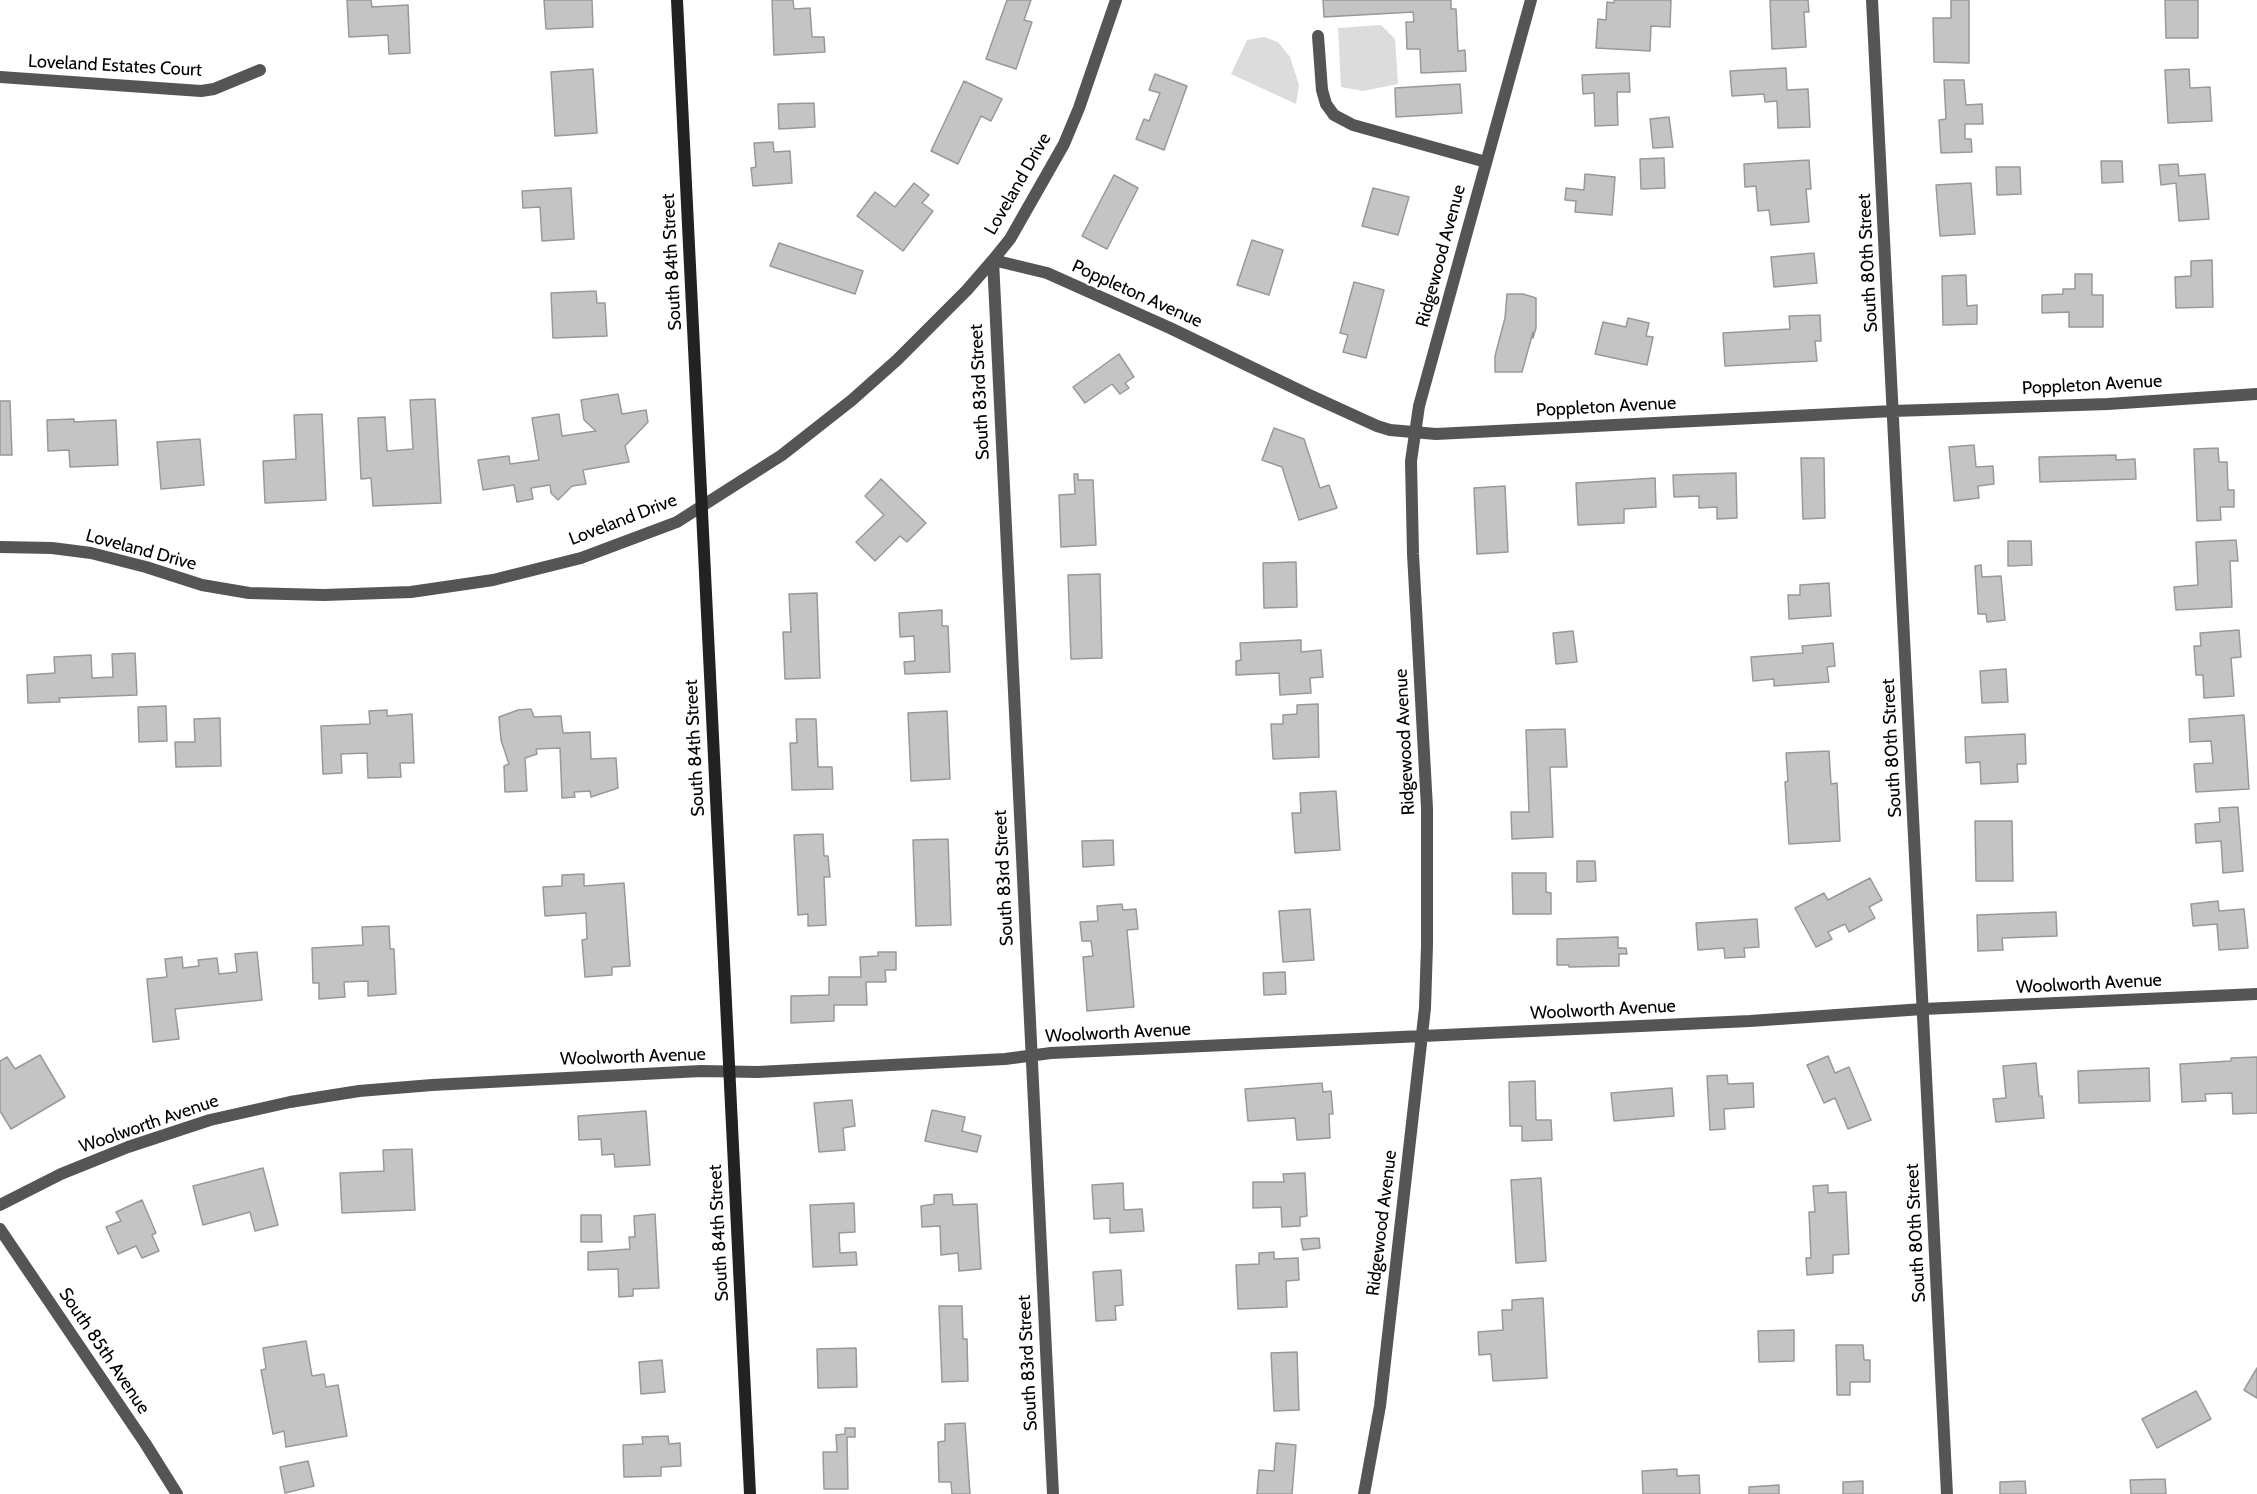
<!DOCTYPE html>
<style>
body{margin:0}
canvas{display:block;background:#fff}
</style>
<canvas width="2257" height="1494"></canvas>
<script>
const g = document.querySelector('canvas').getContext('2d');
g.lineJoin = 'round';
function fillPath(path, color) { g.fillStyle = color; g.fill(path, 'evenodd'); }
const shape = rows => new Path2D(rows.map(r => 'M' + r).join(''));
function strokePath(path, color, width, dash) { g.strokeStyle = color; g.lineWidth = width; g.lineCap = dash ? 'butt' : 'round'; g.setLineDash(dash || []); g.stroke(path); }
function label(font, color, halo, rows, align = 'center') {
  g.font = font + ' Cabin,sans-serif'; g.lineWidth = 4.5; g.setLineDash([]); g.textBaseline = 'middle'; g.strokeStyle = halo; g.fillStyle = color; for (const [text, x, y, turn = 0] of rows) {
    g.save(); g.translate(x, y); g.rotate((+turn || 0) * Math.PI / 180); g.textAlign = isNaN(turn) ? turn : align; if (halo) g.strokeText(text, 0, 0); g.fillText(text, 0, 0); g.restore();
  }
}
const green = shape([
 [1381,25,1395,39,1398,84,1363,91,1341,87,1338,28],
 [1264,37,1278,42,1290,57,1299,85,1296,104,1231,74,1247,40]
]);
const building = shape([
 [347,0,371,0,372,7,408,5,410,53,389,54,388,35,349,37,347,0],
 [544,0,592,0,593,27,546,29,544,0],
 [772,0,793,0,794,9,810,8,812,37,824,37,825,52,774,55,772,0],
 [1007,0,1031,0,1024,20,1032,22,1016,69,986,59,1007,0],
 [1323,0,1451,0,1451,9,1456,9,1458,51,1465,50,1466,71,1421,73,1420,49,1407,49,1406,22,1414,22,1413,12,1324,17,1323,0],
 [1614,0,1671,0,1670,27,1651,26,1650,51,1596,48,1598,19,1606,20,1607,2,1614,3,1614,0],
 [1770,0,1808,0,1809,12,1804,12,1806,47,1772,49,1770,0],
 [1951,0,1969,0,1969,63,1934,62,1933,18,1951,18,1951,0],
 [2165,0,2198,0,2198,38,2166,38,2165,0],
 [1786,68,1787,90,1808,89,1810,127,1778,128,1777,101,1765,102,1764,94,1732,96,1730,71,1786,68],
 [593,69,597,133,555,136,551,72,593,69],
 [2189,69,2190,88,2210,87,2212,121,2168,123,2165,70,2189,69],
 [1629,73,1630,92,1617,92,1618,125,1595,126,1594,93,1583,94,1582,75,1629,73],
 [1155,74,1187,86,1164,150,1136,139,1144,119,1149,121,1160,93,1149,90,1155,74],
 [1944,80,1964,80,1966,105,1982,104,1983,124,1965,124,1965,139,1971,139,1972,152,1941,153,1939,120,1946,119,1944,80],
 [964,81,1002,99,991,121,981,116,958,164,931,151,964,81],
 [1460,84,1462,113,1396,117,1395,88,1460,84],
 [814,103,815,127,779,129,778,104,814,103],
 [1669,117,1673,147,1653,148,1650,119,1669,117],
 [773,142,774,152,790,151,792,183,753,186,751,168,756,167,754,143,773,142],
 [1664,158,1665,188,1641,189,1640,159,1664,158],
 [1809,160,1811,189,1806,189,1809,222,1771,225,1769,210,1758,211,1756,186,1745,187,1744,164,1809,160],
 [2101,161,2122,161,2123,182,2102,183,2101,161],
 [2178,164,2179,176,2205,174,2209,219,2179,221,2176,183,2161,185,2159,165,2178,164],
 [1996,167,2020,167,2021,194,1997,195,1996,167],
 [1585,174,1615,177,1612,215,1575,212,1576,201,1565,200,1566,188,1584,190,1585,174],
 [1114,175,1138,188,1107,249,1082,236,1114,175],
 [914,183,929,195,922,203,933,211,903,251,857,216,875,192,895,207,914,183],
 [1971,183,1975,234,1940,236,1936,185,1971,183],
 [571,188,574,239,542,241,540,207,523,208,522,191,571,188],
 [1373,188,1409,197,1398,235,1362,226,1373,188],
 [1252,240,1283,250,1269,295,1237,285,1252,240],
 [779,243,863,271,855,294,770,266,779,243],
 [1814,253,1817,283,1774,287,1771,257,1814,253],
 [2212,260,2213,307,2176,308,2175,277,2191,276,2191,261,2212,260],
 [2075,274,2092,274,2092,295,2103,295,2103,327,2069,327,2069,312,2042,313,2042,295,2063,294,2063,289,2075,289,2075,274],
 [1966,275,1967,306,1977,305,1977,324,1943,325,1942,276,1966,275],
 [1354,282,1384,290,1366,358,1343,352,1348,335,1340,333,1354,282],
 [596,291,597,303,605,303,607,336,553,338,551,293,596,291],
 [1507,294,1523,294,1536,298,1536,328,1533,338,1533,332,1522,372,1495,372,1495,356,1505,318,1507,294],
 [1820,315,1821,341,1815,341,1817,361,1725,366,1723,333,1790,329,1789,316,1820,315],
 [1628,318,1649,323,1646,336,1653,337,1647,365,1595,354,1603,322,1626,327,1628,318],
 [1119,354,1134,377,1125,383,1129,388,1120,394,1112,384,1085,403,1073,387,1119,354],
 [618,394,622,414,646,410,648,422,625,446,629,462,583,470,586,484,572,486,558,500,551,493,550,485,531,488,533,499,517,502,514,485,483,490,478,460,509,456,510,464,539,460,532,418,559,414,562,436,596,431,584,420,581,400,618,394],
 [435,399,441,503,373,506,371,478,361,479,358,418,385,417,387,451,413,449,410,400,435,399],
 [0,401,10,401,12,455,0,455,0,401],
 [322,414,326,500,265,503,263,461,296,459,294,415,322,414],
 [74,419,74,422,116,420,118,465,70,467,69,450,48,451,47,420,74,419],
 [1274,428,1304,439,1320,488,1329,485,1337,508,1299,520,1282,467,1262,460,1274,428],
 [200,439,204,485,161,489,157,442,200,439],
 [1974,445,1976,467,1993,466,1994,484,1978,486,1979,498,1954,501,1949,447,1974,445],
 [2218,448,2219,462,2227,462,2228,490,2234,490,2234,507,2220,507,2221,520,2197,521,2194,449,2218,448],
 [2116,455,2116,460,2135,459,2136,479,2040,482,2039,457,2116,455],
 [1801,458,1824,458,1825,518,1803,519,1801,458],
 [1736,473,1737,518,1717,519,1717,507,1699,508,1699,496,1674,497,1673,475,1736,473],
 [1074,474,1078,474,1078,480,1093,480,1096,545,1061,547,1059,495,1075,494,1074,474],
 [1655,478,1656,507,1624,509,1624,523,1578,525,1576,483,1655,478],
 [881,479,926,523,907,542,900,536,875,561,856,542,884,515,865,496,881,479],
 [1505,486,1508,552,1477,554,1474,488,1505,486],
 [2236,540,2238,561,2230,561,2232,607,2176,610,2174,587,2198,585,2196,542,2236,540],
 [2008,541,2031,541,2032,565,2008,566,2008,541],
 [1296,562,1297,607,1264,608,1263,563,1296,562],
 [1981,565,1982,577,2001,576,2005,620,1987,622,1986,614,1978,614,1975,566,1981,565],
 [1100,574,1102,658,1071,659,1068,575,1100,574],
 [1829,583,1831,616,1789,619,1788,595,1800,595,1800,585,1829,583],
 [817,593,820,678,785,679,783,632,791,632,789,594,817,593],
 [942,610,942,626,948,626,950,672,905,674,904,662,915,661,914,636,900,637,899,613,942,610],
 [2239,630,2241,657,2231,658,2234,696,2204,698,2203,675,2196,675,2194,646,2201,646,2200,633,2239,630],
 [1573,631,1577,662,1556,664,1553,633,1573,631],
 [1301,640,1301,652,1321,650,1323,677,1310,678,1311,693,1280,695,1279,673,1236,675,1236,661,1241,660,1240,643,1301,640],
 [1833,643,1835,666,1827,667,1829,682,1774,686,1774,679,1753,681,1751,657,1803,653,1802,646,1833,643],
 [135,653,137,695,59,698,60,702,28,703,27,675,55,673,54,657,91,655,92,678,113,677,112,654,135,653],
 [2006,669,2008,702,1982,703,1980,671,2006,669],
 [1318,704,1319,757,1273,759,1271,724,1283,724,1283,715,1297,714,1297,705,1318,704],
 [166,706,167,741,139,742,138,707,166,706],
 [531,709,534,717,561,716,563,733,590,732,591,759,616,758,618,788,591,797,590,791,574,792,575,797,562,798,560,748,536,749,537,754,525,758,527,791,505,792,504,766,509,764,501,740,499,717,518,710,531,709],
 [387,710,387,716,412,714,414,763,400,763,401,777,368,778,367,753,341,754,342,773,323,774,321,726,370,724,369,711,387,710],
 [947,711,950,779,911,781,908,713,947,711],
 [2244,715,2249,789,2196,792,2194,764,2213,763,2211,741,2190,742,2189,719,2244,715],
 [220,718,221,766,176,767,175,742,195,742,194,719,220,718],
 [796,719,816,719,818,767,832,767,833,789,792,790,790,743,797,743,796,719],
 [1565,729,1567,767,1550,767,1553,837,1512,839,1511,812,1529,812,1526,730,1565,729],
 [2025,734,2026,764,2017,764,2018,782,1981,784,1980,762,1966,763,1965,737,2025,734],
 [1829,751,1831,784,1837,783,1840,841,1789,844,1785,782,1788,781,1786,753,1829,751],
 [1336,791,1340,850,1295,853,1292,813,1301,813,1300,793,1336,791],
 [2238,807,2243,871,2223,873,2221,841,2196,843,2195,824,2220,822,2219,808,2238,807],
 [1975,821,2012,821,2013,881,1976,881,1975,821],
 [823,834,824,856,828,856,830,877,824,877,826,925,808,926,808,914,798,915,794,835,823,834],
 [948,839,951,925,916,926,913,840,948,839],
 [1113,840,1114,865,1083,867,1082,841,1113,840],
 [1577,861,1595,861,1596,881,1577,882,1577,861],
 [1512,873,1546,873,1546,892,1551,893,1551,914,1513,914,1512,873],
 [584,874,584,886,624,883,630,966,612,967,612,975,585,977,582,940,587,939,586,913,545,916,543,887,562,886,562,875,584,874],
 [1870,878,1882,900,1869,907,1875,918,1849,932,1845,924,1828,932,1832,939,1816,947,1795,908,1824,893,1828,900,1870,878],
 [2218,901,2219,911,2244,909,2248,948,2219,950,2217,924,2193,926,2191,904,2218,901],
 [1122,904,1123,910,1136,909,1138,929,1127,930,1134,1007,1087,1011,1083,957,1093,956,1091,941,1082,941,1080,922,1098,921,1097,906,1122,904],
 [1310,909,1314,960,1283,962,1279,911,1310,909],
 [2056,912,2057,936,2002,938,2003,950,1978,951,1977,915,2056,912],
 [1757,919,1759,947,1744,948,1745,957,1725,958,1724,948,1698,950,1696,923,1757,919],
 [389,926,390,949,394,949,396,994,368,996,368,981,344,982,345,997,319,999,319,983,313,983,312,948,363,945,362,927,389,926],
 [1618,937,1618,948,1626,948,1627,954,1619,954,1619,966,1569,967,1569,965,1557,965,1557,939,1618,937],
 [257,952,262,1000,175,1009,179,1039,153,1042,147,979,167,977,165,959,182,957,183,968,199,966,198,960,217,958,219,974,237,972,235,954,257,952],
 [878,952,896,952,896,970,885,970,886,982,866,982,867,1005,834,1005,834,1021,791,1023,791,996,829,995,829,977,861,977,860,957,878,956,878,952],
 [1285,972,1286,994,1264,995,1263,973,1285,972],
 [40,1055,65,1097,11,1129,0,1111,0,1061,7,1057,15,1069,40,1055],
 [1828,1056,1835,1073,1849,1067,1871,1120,1848,1129,1835,1098,1824,1103,1807,1065,1828,1056],
 [2257,1057,2257,1113,2233,1114,2232,1093,2205,1094,2206,1101,2182,1102,2180,1064,2231,1061,2231,1058,2257,1057],
 [2036,1063,2039,1096,2042,1096,2044,1118,1996,1122,1993,1099,2006,1098,2003,1066,2036,1063],
 [2149,1068,2150,1101,2079,1103,2078,1071,2149,1068],
 [1727,1075,1728,1084,1753,1083,1754,1107,1724,1109,1725,1129,1710,1130,1707,1076,1727,1075],
 [1535,1081,1536,1120,1551,1120,1552,1140,1522,1141,1522,1126,1510,1126,1509,1082,1535,1081],
 [1322,1083,1323,1092,1331,1091,1333,1114,1329,1114,1330,1138,1297,1140,1295,1118,1248,1121,1245,1089,1322,1083],
 [1672,1088,1674,1116,1614,1121,1611,1093,1672,1088],
 [852,1100,855,1126,843,1128,845,1150,819,1152,814,1103,852,1100],
 [932,1110,965,1117,962,1131,981,1136,977,1152,925,1141,932,1110],
 [646,1111,650,1165,615,1167,614,1154,602,1155,601,1139,579,1140,578,1116,646,1111],
 [412,1149,415,1210,342,1213,340,1173,384,1171,383,1150,412,1149],
 [263,1168,278,1225,255,1231,250,1212,203,1225,193,1186,263,1168],
 [1305,1173,1307,1216,1300,1217,1300,1226,1282,1227,1281,1207,1253,1208,1253,1182,1284,1182,1283,1174,1305,1173],
 [1541,1178,1546,1261,1516,1263,1511,1180,1541,1178],
 [1123,1183,1124,1210,1142,1209,1144,1231,1110,1233,1110,1218,1094,1219,1092,1185,1123,1183],
 [1828,1185,1828,1193,1846,1192,1849,1254,1833,1255,1833,1273,1807,1275,1806,1258,1811,1258,1809,1212,1815,1212,1813,1186,1828,1185],
 [952,1194,953,1205,977,1204,981,1269,959,1271,958,1253,941,1255,940,1226,922,1227,921,1206,934,1204,934,1195,952,1194],
 [142,1200,156,1233,152,1235,159,1251,142,1258,136,1246,118,1254,106,1227,121,1221,116,1212,142,1200],
 [854,1203,855,1232,839,1233,840,1253,856,1252,857,1265,813,1267,810,1205,854,1203],
 [655,1214,659,1288,633,1289,633,1296,619,1297,618,1269,588,1270,588,1252,630,1249,629,1237,635,1237,634,1216,655,1214],
 [581,1215,601,1215,602,1242,581,1242,581,1215],
 [1319,1238,1320,1248,1303,1250,1301,1239,1319,1238],
 [1274,1252,1274,1259,1298,1258,1299,1280,1286,1281,1287,1307,1238,1309,1236,1265,1259,1264,1259,1253,1274,1252],
 [1121,1270,1123,1305,1115,1306,1116,1320,1096,1321,1093,1272,1121,1270],
 [1543,1298,1547,1378,1493,1381,1491,1354,1479,1355,1478,1332,1503,1330,1502,1310,1512,1310,1512,1300,1543,1298],
 [939,1306,962,1306,963,1339,967,1339,968,1381,942,1382,939,1306],
 [1794,1330,1794,1361,1759,1362,1758,1331,1794,1330],
 [306,1341,312,1376,324,1374,326,1387,338,1385,347,1436,286,1447,284,1431,273,1434,261,1370,266,1369,263,1348,306,1341],
 [1836,1345,1863,1345,1864,1360,1870,1360,1870,1382,1850,1382,1850,1395,1837,1395,1836,1345],
 [856,1348,857,1387,818,1388,817,1349,856,1348],
 [1297,1352,1299,1410,1274,1411,1271,1353,1297,1352],
 [662,1360,665,1392,641,1394,639,1362,662,1360],
 [2257,1368,2257,1398,2244,1390,2257,1368],
 [2196,1391,2211,1419,2157,1448,2142,1419,2196,1391],
 [965,1423,970,1494,952,1494,951,1482,939,1482,938,1442,945,1441,945,1424,965,1423],
 [845,1428,855,1428,855,1437,847,1437,848,1489,824,1489,823,1452,837,1452,836,1435,845,1434,845,1428],
 [668,1436,669,1444,680,1443,681,1466,661,1467,661,1476,624,1477,623,1445,643,1444,642,1437,668,1436],
 [1276,1443,1296,1445,1292,1494,1257,1494,1259,1470,1274,1471,1276,1443],
 [308,1461,314,1486,285,1493,280,1467,308,1461],
 [1677,1469,1677,1476,1699,1475,1700,1494,1643,1494,1642,1471,1677,1469],
 [2165,1479,2166,1494,2131,1494,2130,1480,2165,1479],
 [1863,1481,1863,1494,1843,1494,1843,1482,1863,1481],
 [2025,1481,2026,1494,2000,1494,2000,1482,2025,1481],
 [1779,1485,1779,1494,1749,1494,1749,1487,1779,1485]
]);
const service = shape([
 [1318,36,1322,90,1326,104,1334,115,1353,125,1486,162]
]);
const minor = shape([
 [1872,0,1947,1494],
 [0,77,201,91,214,89,260,70],
 [0,547,52,548,91,553,146,567,202,585,249,593,324,595,411,592,493,580,581,558,677,522,782,455,852,400,897,360,967,290,993,260,1010,239,1064,144,1079,108,1116,0],
 [0,1205,61,1174,128,1147,210,1120,290,1102,359,1091,432,1085,701,1071,758,1072,1005,1059,1051,1053,1750,1021,1923,1009,2257,994],
 [0,1229,145,1443,177,1494],
 [1053,1494,993,260,1047,273,1170,328,1309,395,1377,426,1390,430,1436,434,1893,411,2108,404,2257,394],
 [1364,1494,1380,1406,1425,1008,1427,945,1427,808,1413,554,1411,461,1419,406,1531,0]
]);
const secondary = shape([
 [677,0,750,1494]
]);
const streetNames = [
 ["Loveland Estates Court",115,66,3],
 ["Loveland Drive",1018,184,-60],
 ["Ridgewood Avenue",1441,256,-75],
 ["South 84th Street",672,262,-93],
 ["South 80th Street",1868,263,-93],
 ["Poppleton Avenue",1137,294,24],
 ["Poppleton Avenue",2092,385,-3],
 ["South 83rd Street",980,392,-93],
 ["Poppleton Avenue",1606,407,-3],
 ["Loveland Drive",623,520,-21],
 ["Loveland Drive",141,550,15],
 ["Ridgewood Avenue",1405,742,-93],
 ["South 84th Street",695,748,-93],
 ["South 80th Street",1892,748,-93],
 ["South 83rd Street",1004,878,-93],
 ["Woolworth Avenue",2089,984,-3],
 ["Woolworth Avenue",1603,1010,-3],
 ["Woolworth Avenue",1118,1033,-3],
 ["Woolworth Avenue",633,1057,-2],
 ["Woolworth Avenue",149,1124,-19],
 ["Ridgewood Avenue",1382,1223,-83],
 ["South 84th Street",719,1233,-93],
 ["South 80th Street",1916,1233,-93],
 ["South 85th Avenue",104,1351,56],
 ["South 83rd Street",1028,1363,-93]
];
fillPath(green, '#dcdcdc');
fillPath(building, '#c4c4c4');
strokePath(building, '#999', 1.5);
strokePath(service, '#555', 12);
strokePath(minor, '#555', 12);
strokePath(secondary, '#222', 12);
label('18px', '#000', '#fff', streetNames);
</script>
